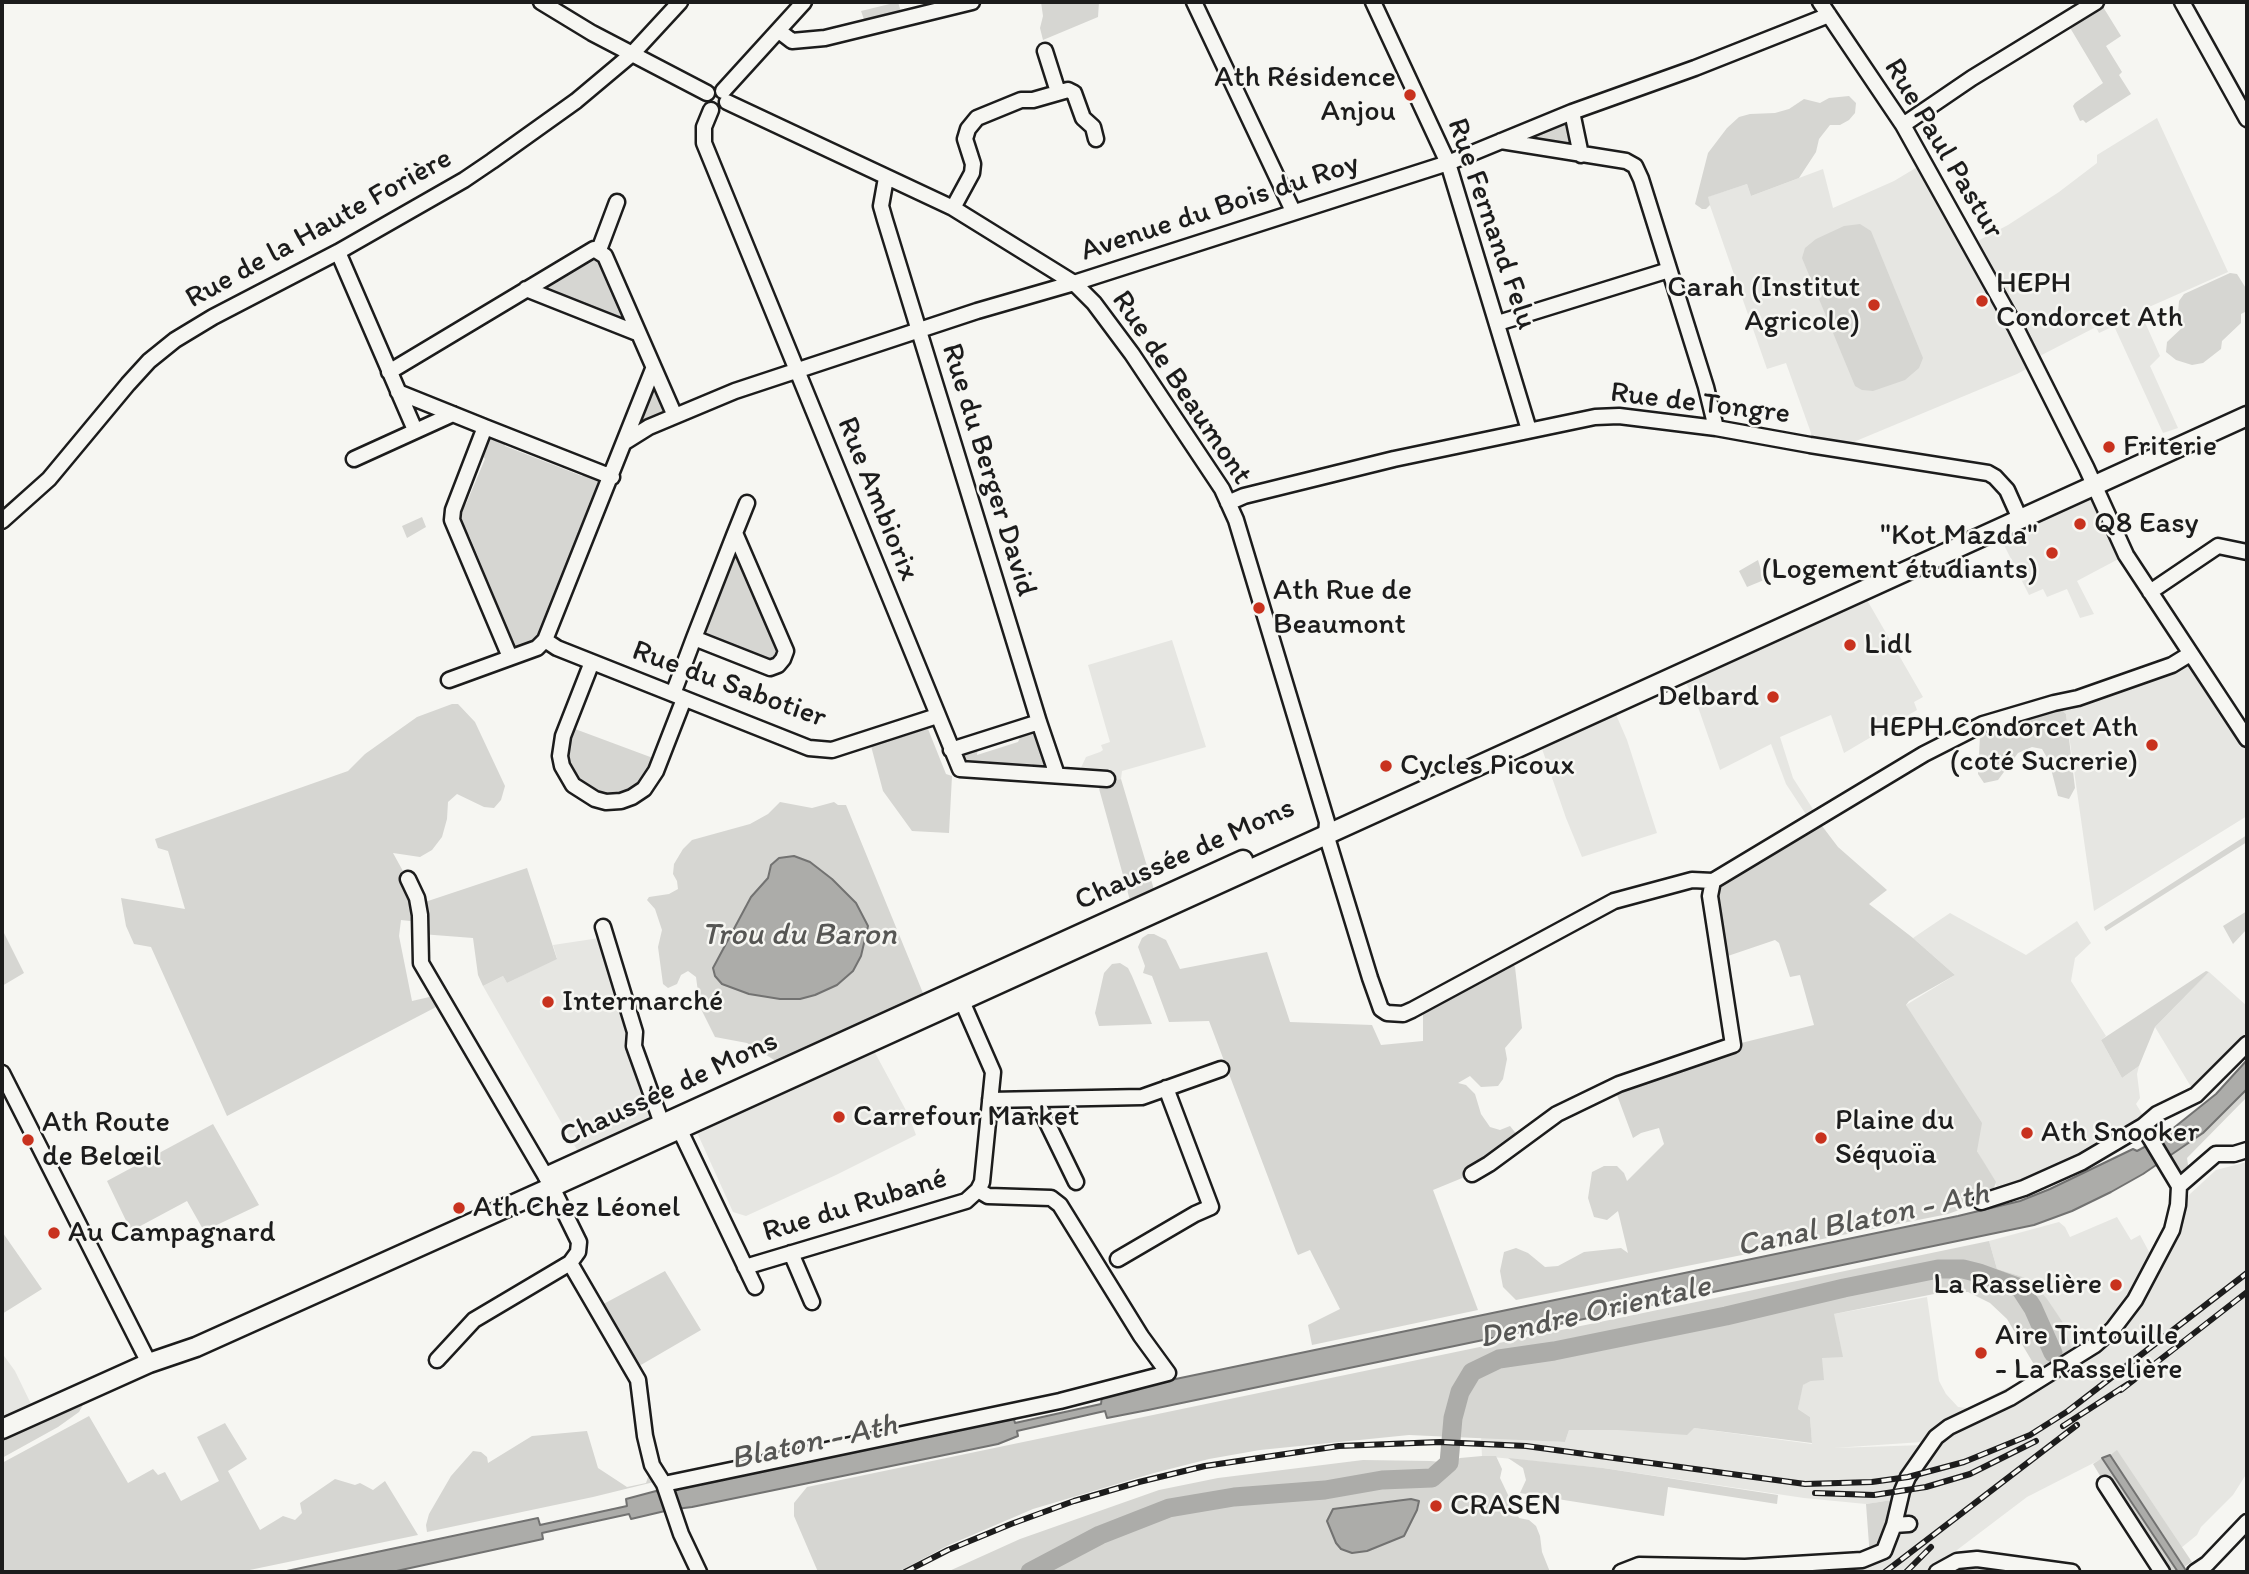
<!DOCTYPE html>
<meta charset="utf-8">
<style>
body{margin:0}
#map{position:relative;width:2249px;height:1574px;overflow:hidden;background:#f6f6f2;font-family:Itim,sans-serif}
canvas{display:block}
.frame{position:absolute;inset:0;border:4px solid #1c1c1c;pointer-events:none}
</style>
<div id="map">
<canvas width="2249" height="1574"></canvas>
<div class="frame"></div>
</div>
<script>
const g = document.querySelector('canvas').getContext('2d');
g.lineJoin = 'round';
function fillPath(path, color) { g.fillStyle = color; g.fill(path, 'evenodd'); }
const shape = rows => new Path2D(rows.map(r => 'M' + r).join(''));
function strokePath(path, color, width, dash) { g.strokeStyle = color; g.lineWidth = width; g.lineCap = dash ? 'butt' : 'round'; g.setLineDash(dash || []); g.stroke(path); }
function label(font, color, halo, rows, align = 'center') {
  g.font = font + ' Itim,sans-serif'; g.lineWidth = 5; g.setLineDash([]); g.textBaseline = 'middle'; g.strokeStyle = halo; g.fillStyle = color; for (const [text, x, y, turn = 0] of rows) {
    g.save(); g.translate(x, y); g.rotate((+turn || 0) * Math.PI / 180); g.textAlign = isNaN(turn) ? turn : align; if (halo) g.strokeText(text, 0, 0); g.fillText(text, 0, 0); g.restore();
  }
}
const built = shape([
 [2157,118,2228,272,2140,311,2160,356,2150,366,2178,428,2163,433,2114,326,2099,333,2096,327,2032,360,2030,367,2017,374,1856,441,1844,451,1810,445,1811,433,1786,363,1767,369,1707,197,1747,184,1751,196,1823,169,1833,208,1894,181,1924,163,1970,245,2008,225,2059,192,2097,163,2097,155],
 [2088,497,2092,498,2111,535,2126,555,2077,581,2094,614,2080,618,2067,589,2047,597,2043,589,2029,595,2001,539],
 [1867,600,1923,697,1914,702,1917,710,1844,753,1831,715,1780,737,1793,778,1818,817,1811,822,1786,784,1771,744,1720,770,1698,707,1684,679],
 [1172,640,1206,747,1122,771,1121,779,1108,783,1079,772,1086,757,1100,752,1103,750,1101,745,1110,742,1088,665],
 [2190,654,2247,739,2247,816,2094,911,2066,714,2054,703],
 [1614,710,1627,740,1657,833,1582,857,1566,818,1540,743],
 [1950,913,2026,955,2077,921,2091,943,2075,958,2071,981,2106,1036,2101,1040,2122,1078,2139,1066,2137,1074,2140,1098,2136,1104,2147,1122,2002,1196,1977,1151,1906,1005,1955,975,1913,938],
 [606,937,630,1025,627,1048,652,1122,580,1155,483,986,503,976,507,983,557,958,553,945],
 [2209,972,2247,1006,2247,1044,2196,1095,2155,1027],
 [873,1049,909,1116,916,1135,836,1175,746,1216,733,1212,695,1128],
 [2247,1162,2247,1473,2233,1495,2201,1527,2197,1535,2181,1548,2117,1451,2027,1497,1928,1572,1861,1572,1879,1555,1905,1497,1936,1437,1922,1442,1834,1448,1924,1445,1901,1476,1892,1500,1866,1504,1804,1498,1603,1468,1482,1456,1481,1437,1565,1442,1569,1430,1694,1428,1812,1444,1810,1417,1798,1409,1802,1385,1811,1381,1822,1358,1834,1314,1927,1297,1939,1381,1946,1394,1958,1407,1968,1408,2037,1372,2042,1378,2062,1321,2030,1279,1997,1269,1989,1241,2059,1222,2065,1227,2070,1237,2117,1217,2131,1240,2140,1235,2154,1261,2178,1205,2216,1170],
 [2,1353,15,1371,32,1406,2,1419]
]);
const green = shape([
 [898,2,903,19,867,28,861,11],
 [1041,2,1099,2,1098,17,1043,40,1040,28,1043,16],
 [2100,2,2121,36,2106,46,2122,72,2119,75,2131,94,2086,123,2083,120,2080,121,2076,113,2073,106,2075,103,2103,83,2066,21],
 [1849,96,1856,103,1855,113,1849,120,1840,125,1830,125,1819,139,1816,152,1799,178,1751,196,1747,184,1708,197,1710,205,1706,209,1702,209,1695,204,1708,153,1727,128,1739,117,1750,114,1775,113,1789,109,1804,99,1820,103,1829,98],
 [1572,112,1581,155,1499,141],
 [1860,224,1871,231,1923,358,1919,368,1905,380,1873,391,1862,390,1855,386,1802,258,1805,248,1816,239,1844,226],
 [599,250,625,318,622,321,541,291,542,284],
 [2230,273,2237,274,2247,290,2247,311,2241,314,2241,323,2222,341,2221,349,2203,363,2192,365,2176,360,2166,352,2167,342,2184,326,2179,320,2178,313,2179,301,2184,294],
 [658,379,669,404,667,419,644,430,634,420,649,380],
 [485,427,503,434,505,446,582,476,593,470,612,477,549,633,510,657,493,617,498,605,469,535,456,533,453,510,466,504,485,459,477,448],
 [422,517,426,527,407,538,402,526],
 [733,551,737,551,751,569,746,579,762,615,772,618,786,651,778,665,694,638],
 [1758,560,1764,580,1747,587,1739,571],
 [2054,703,2066,714,2075,788,2069,799,2058,796,2049,761,2042,749,2032,747,2018,753,1998,780,1984,783,1978,774,1980,736,1983,724],
 [452,704,458,704,475,722,505,786,501,800,494,808,484,807,457,794,448,802,447,819,442,837,432,850,420,857,393,853,414,891,419,904,527,868,557,959,507,983,503,976,483,986,478,975,473,938,421,934,415,919,410,921,401,920,399,936,412,1001,438,995,440,1005,227,1116,151,947,134,944,126,926,121,898,185,909,168,851,158,848,155,839,348,771,365,754,417,717],
 [567,726,661,761,651,781,606,802,567,777],
 [928,729,946,774,952,776,949,833,912,831,883,791,871,746],
 [1028,730,1036,732,1047,759,1042,768,1035,769,1032,764,987,763,990,766,964,762,963,759,967,750,978,746,977,755,1018,742,1023,731],
 [1121,779,1155,893,1131,904,1098,785],
 [780,802,812,808,834,802,838,805,846,805,925,998,779,1063,747,1043,715,1037,700,1007,696,977,688,971,681,975,677,984,668,988,663,984,658,947,662,930,655,909,647,900,649,897,669,894,678,889,677,881,673,874,674,864,683,849,692,840,750,824,768,814],
 [810,862,832,879,856,903,868,926,861,956,853,971,837,985,815,995,800,999,749,994,722,984,713,968,751,897,768,878],
 [1816,818,1838,847,1887,890,1869,904,1913,938,1955,975,1909,1001,1906,1005,1982,1123,1977,1151,1996,1182,1990,1199,1948,1214,1516,1300,1503,1287,1500,1271,1504,1252,1516,1248,1528,1253,1545,1267,1558,1266,1584,1252,1621,1248,1628,1253,1618,1211,1607,1220,1594,1217,1588,1198,1592,1172,1604,1166,1617,1166,1624,1173,1627,1181,1664,1144,1659,1128,1641,1133,1633,1138,1614,1087,1733,1045,1814,1025,1800,975,1790,977,1779,943,1775,940,1719,959,1710,888],
 [2247,835,2247,842,2106,931,2104,927],
 [2247,911,2247,929,2233,944,2223,926],
 [2,929,24,973,2,986],
 [1148,934,1154,934,1166,940,1180,969,1267,952,1290,1022,1372,1025,1381,1045,1423,1041,1423,1003,1512,963,1515,967,1522,1028,1505,1048,1507,1059,1503,1079,1498,1086,1481,1087,1470,1076,1458,1083,1466,1085,1475,1094,1481,1114,1490,1127,1500,1130,1510,1126,1518,1136,1472,1174,1433,1190,1478,1310,1312,1345,1308,1325,1340,1309,1310,1250,1298,1255,1296,1251,1209,1021,1169,1022,1152,976,1143,973,1145,966,1138,947,1142,938],
 [1120,963,1128,968,1132,976,1152,1024,1099,1026,1095,1013,1104,973,1112,964],
 [2206,971,2209,972,2155,1027,2139,1066,2122,1078,2101,1040],
 [2247,1089,2247,1097,2187,1158,2190,1178,2185,1183,2164,1160,2203,1133],
 [213,1124,259,1205,204,1231,187,1201,131,1231,107,1181],
 [3,1233,42,1289,2,1314,2,1234],
 [1989,1241,1997,1269,2030,1279,2047,1299,2062,1321,2075,1358,2042,1378,2007,1319,1990,1303,1968,1292,1944,1292,1834,1314,1843,1357,1822,1358,1824,1380,1811,1381,1803,1385,1798,1409,1810,1417,1812,1443,1694,1428,1687,1435,1618,1430,1569,1430,1565,1442,1409,1435,1260,1450,1209,1459,1154,1473,1033,1509,949,1545,898,1572,818,1572,794,1516,794,1503,807,1487],
 [665,1271,701,1330,634,1369,596,1308],
 [83,1405,79,1412,58,1427,2,1458,2,1441],
 [89,1416,128,1483,153,1469,158,1475,165,1472,181,1501,219,1481,197,1437,225,1423,247,1459,228,1471,260,1530,283,1516,295,1520,302,1513,300,1503,335,1479,355,1485,360,1483,373,1490,385,1481,418,1535,240,1572,2,1572,2,1463],
 [587,1431,598,1468,627,1487,646,1483,652,1465,663,1482,654,1482,593,1497,427,1532,426,1525,429,1514,451,1476,473,1451,481,1452,487,1457,488,1463,532,1436],
 [2117,1450,2192,1562,2184,1567,2110,1455],
 [1482,1456,1496,1456,1502,1469,1500,1478,1519,1518,1529,1520,1536,1526,1540,1536,1542,1552,1550,1572,947,1572,1020,1539,1159,1490,1218,1478,1363,1460,1431,1461,1449,1463,1460,1458],
 [1508,1458,1603,1468,1778,1495,1777,1504,1668,1487,1664,1516,1520,1493,1526,1480,1523,1468],
 [2102,1458,2178,1572,2167,1572,2105,1484,2093,1464],
 [1892,1500,1879,1555,1861,1572,1823,1572,1822,1564,1870,1558,1866,1504],
 [1998,1561,1996,1572,1937,1572,1945,1567]
]);
const water = shape([
 [794,856,810,862,832,879,856,903,868,926,861,956,853,971,837,985,815,995,800,999,780,999,749,994,722,984,715,976,713,968,751,897,768,878,771,865,779,858,794,856],
 [2247,1060,2247,1089,2203,1133,2143,1174,2111,1192,2072,1211,2034,1225,1148,1410,1107,1418,1105,1411,1096,1413,1017,1431,1018,1436,998,1444,692,1507,676,1509,664,1505,665,1511,631,1519,629,1514,542,1533,543,1539,392,1572,282,1572,538,1518,540,1525,627,1506,626,1499,656,1491,662,1494,673,1492,685,1486,1013,1416,1015,1423,1101,1404,1102,1396,1166,1381,1958,1216,2020,1201,2050,1189,2133,1149,2137,1151,2161,1138,2216,1094,2247,1060],
 [2110,1455,2187,1572,2178,1572,2102,1458,2110,1455],
 [1411,1499,1419,1501,1417,1510,1404,1536,1367,1551,1352,1553,1341,1549,1336,1543,1327,1521,1333,1509,1411,1499]
]);
const river = shape([
 [1030,1572,1100,1535,1169,1508,1234,1497,1325,1490,1382,1480,1432,1478,1449,1463,1453,1418,1460,1392,1472,1372,1499,1359,1554,1351,1726,1316,1844,1288,1938,1269,1963,1269,1979,1273,2020,1288,2033,1308,2053,1353]
]);
const minor = shape([
 [541,2,592,33,707,93],
 [1194,2,1293,211],
 [1373,2,1448,163,1529,430],
 [1820,2,1903,125,2016,328,2086,467,2126,555,2247,739],
 [2182,2,2247,119],
 [779,31,792,41,825,38,972,2],
 [1045,51,1058,92],
 [723,91,804,2],
 [727,102,953,208,1074,283,1094,303,1132,354,1222,489,1236,520,1327,822,1326,834,1370,978,1381,1009,1387,1013,1403,1014,1412,1010,1614,901,1692,880,1713,881,1924,754,1983,724,2054,703,2078,698,2172,665,2190,654],
 [711,110,704,127,704,143,960,769,1107,779],
 [1572,112,1581,155],
 [1903,125,1972,78,2096,2],
 [1501,141,1626,161,1635,166,1641,179,1706,387,1716,428],
 [886,178,881,206,885,220,1039,722,1057,775],
 [953,208,972,173,973,164,965,139,968,129,977,118,1021,100,1033,100,1068,90,1074,93,1083,118,1093,127,1096,139],
 [599,250,617,202],
 [338,252,415,430],
 [526,289,637,333],
 [1498,323,1669,270],
 [389,372,594,249,605,256,675,416],
 [398,392,485,427,453,510,452,520,510,657],
 [485,427,612,477],
 [625,442,649,427,735,391,977,311,1074,283,1448,163,1572,112,1695,68,1829,15],
 [354,459,453,414],
 [1228,503,1244,496,1394,459,1595,417,1619,416,1716,428,1810,445,1988,473,1995,477,2007,490,2020,519],
 [2,521,49,479,128,384,149,361,175,340,213,317,338,252,464,180,492,161,576,101,632,54,680,2],
 [735,533,747,503],
 [2150,592,2218,546,2247,552],
 [545,640,557,648,809,748,832,750,937,716],
 [592,662,563,736,560,756,562,766,573,785,595,799,606,802,621,801,632,797,644,789,656,771,684,699],
 [449,680,537,648,545,640,653,369],
 [673,694,694,638,735,533,786,651,783,659,778,665,770,668,694,638],
 [951,750,1039,722],
 [408,879,417,898,420,915,421,963,552,1187,579,1242,578,1252,570,1263,474,1320,437,1360],
 [603,927,635,1032,634,1046,665,1132],
 [2,1073,149,1363],
 [990,1100,1142,1097,1221,1069],
 [1036,1100,1076,1182],
 [676,1122,755,1287],
 [1472,1174,1489,1164,1557,1114,1619,1084,1733,1045,1710,896,1713,881],
 [2179,1186,2216,1154,2234,1154,2247,1150],
 [1981,1202,2024,1188,2082,1162,2143,1126,2157,1114,2196,1095,2247,1044],
 [791,1253,812,1302],
 [1118,1259,1195,1214,1211,1207,1166,1088],
 [570,1263,638,1380,645,1436,652,1465,664,1484,681,1534,699,1572],
 [745,1267,966,1201,978,1190,982,1182,993,1072,958,992],
 [664,1484,1060,1401,1168,1373,1141,1336,1060,1205,1051,1198,988,1196,978,1190],
 [2105,1484,2162,1572],
 [1894,1525,1902,1491,1908,1477,1936,1437,1949,1427,2010,1398,2095,1345,2113,1329,2135,1300,2172,1230,2178,1205,2179,1186,2143,1126],
 [1621,1572,1639,1565,1745,1567,1862,1560,1884,1551,1894,1525,1909,1524],
 [1937,1572,1957,1561,1977,1559,2072,1572],
 [2195,1572,2207,1564,2247,1522]
]);
const major = shape([
 [548,1176,1243,860],
 [2,1429,149,1363,196,1347,552,1187,2247,416]
]);
const rail = shape([
 [2121,1390,2247,1292],
 [2063,1426,2128,1384],
 [1815,1493,1874,1495,1926,1487,1970,1474,2036,1441],
 [905,1572,948,1550,1011,1524,1074,1501,1139,1482,1205,1466,1339,1446,1440,1442,1526,1446,1805,1484,1872,1482,1908,1477,1964,1462,2030,1435,2068,1411,2247,1273],
 [1885,1572,2077,1425],
 [1906,1572,1931,1547]
]);
const markers = [
 [1410,95,7,"#c8321e"],
 [1982,301,7,"#c8321e"],
 [1874,305,7,"#c8321e"],
 [2109,447,7,"#c8321e"],
 [2080,524,7,"#c8321e"],
 [2052,553,7,"#c8321e"],
 [1259,608,7,"#c8321e"],
 [1850,645,7,"#c8321e"],
 [1773,697,7,"#c8321e"],
 [2152,745,7,"#c8321e"],
 [1386,766,7,"#c8321e"],
 [548,1002,7,"#c8321e"],
 [839,1117,7,"#c8321e"],
 [2027,1133,7,"#c8321e"],
 [1821,1138,7,"#c8321e"],
 [28,1140,7,"#c8321e"],
 [459,1208,7,"#c8321e"],
 [54,1233,7,"#c8321e"],
 [2116,1285,7,"#c8321e"],
 [1981,1353,7,"#c8321e"],
 [1436,1506,7,"#c8321e"]
];
const poiNames = [
 ["Ath Résidence",1396,78,"right"],
 ["Anjou",1396,112,"right"],
 ["HEPH",1996,284],
 ["Condorcet Ath",1996,318],
 ["Carah (Institut",1860,288,"right"],
 ["Agricole)",1860,322,"right"],
 ["Friterie",2123,447],
 ["Q8 Easy",2094,524],
 ["\"Kot Mazda\"",2038,536,"right"],
 ["(Logement étudiants)",2038,570,"right"],
 ["Ath Rue de",1273,591],
 ["Beaumont",1273,625],
 ["Lidl",1864,645],
 ["Delbard",1759,697,"right"],
 ["HEPH Condorcet Ath",2138,728,"right"],
 ["(coté Sucrerie)",2138,762,"right"],
 ["Cycles Picoux",1400,766],
 ["Intermarché",562,1002],
 ["Carrefour Market",853,1117],
 ["Plaine du",1835,1121],
 ["Séquoïa",1835,1155],
 ["Ath Route",42,1123],
 ["de Belœil",42,1157],
 ["Ath Snooker",2041,1133],
 ["Ath Chez Léonel",473,1208],
 ["Au Campagnard",68,1233],
 ["La Rasselière",2102,1285,"right"],
 ["Aire Tintouille",1995,1336],
 ["- La Rasselière",1995,1370],
 ["CRASEN",1450,1506]
];
const streetNames = [
 ["Rue Paul Pastur",1943,149,59],
 ["Avenue du Bois du Roy",1220,208,-18],
 ["Rue Fernand Felu",1491,224,71],
 ["Rue de la Haute Forière",319,229,-29],
 ["Rue de Beaumont",1181,388,56],
 ["Rue de Tongre",1700,404,7],
 ["Rue du Berger David",988,470,73],
 ["Rue Ambiorix",877,499,68],
 ["Rue du Sabotier",729,685,20],
 ["Chaussée de Mons",1185,855,-24],
 ["Chaussée de Mons",669,1090,-25],
 ["Rue du Rubané",855,1206,-17]
];
const waterNames = [
 ["Trou du Baron",799,936],
 ["Canal Blaton - Ath",1863,1221,-12],
 ["Dendre Orientale",1595,1313,-13],
 ["Blaton - Ath",814,1443,-12]
];
fillPath(built, '#e6e6e2');
fillPath(green, '#d6d6d2');
fillPath(water, '#acaca9');
strokePath(water, '#727271', 2);
strokePath(river, '#acaca9', 19);
strokePath(minor, '#1c1c1c', 19);
strokePath(major, '#1c1c1c', 23);
strokePath(minor, '#f6f6f2', 14);
strokePath(major, '#f6f6f2', 18);
strokePath(rail, '#1c1c1c', 6);
strokePath(rail, '#f6f6f2', 3.5, [10]);
for (const [x, y, r, color] of markers) { const dot = new Path2D(); dot.arc(x, y, r, 0, 2 * Math.PI); g.fillStyle = color; g.fill(dot); strokePath(dot, '#f6f6f2', 2.5); }
label('30px', '#1c1c1c', '#f6f6f2', poiNames, 'left');
label('30px', '#1c1c1c', '#f6f6f2', streetNames);
label('italic 32px', '#565654', '#f6f6f2', waterNames);
</script>
